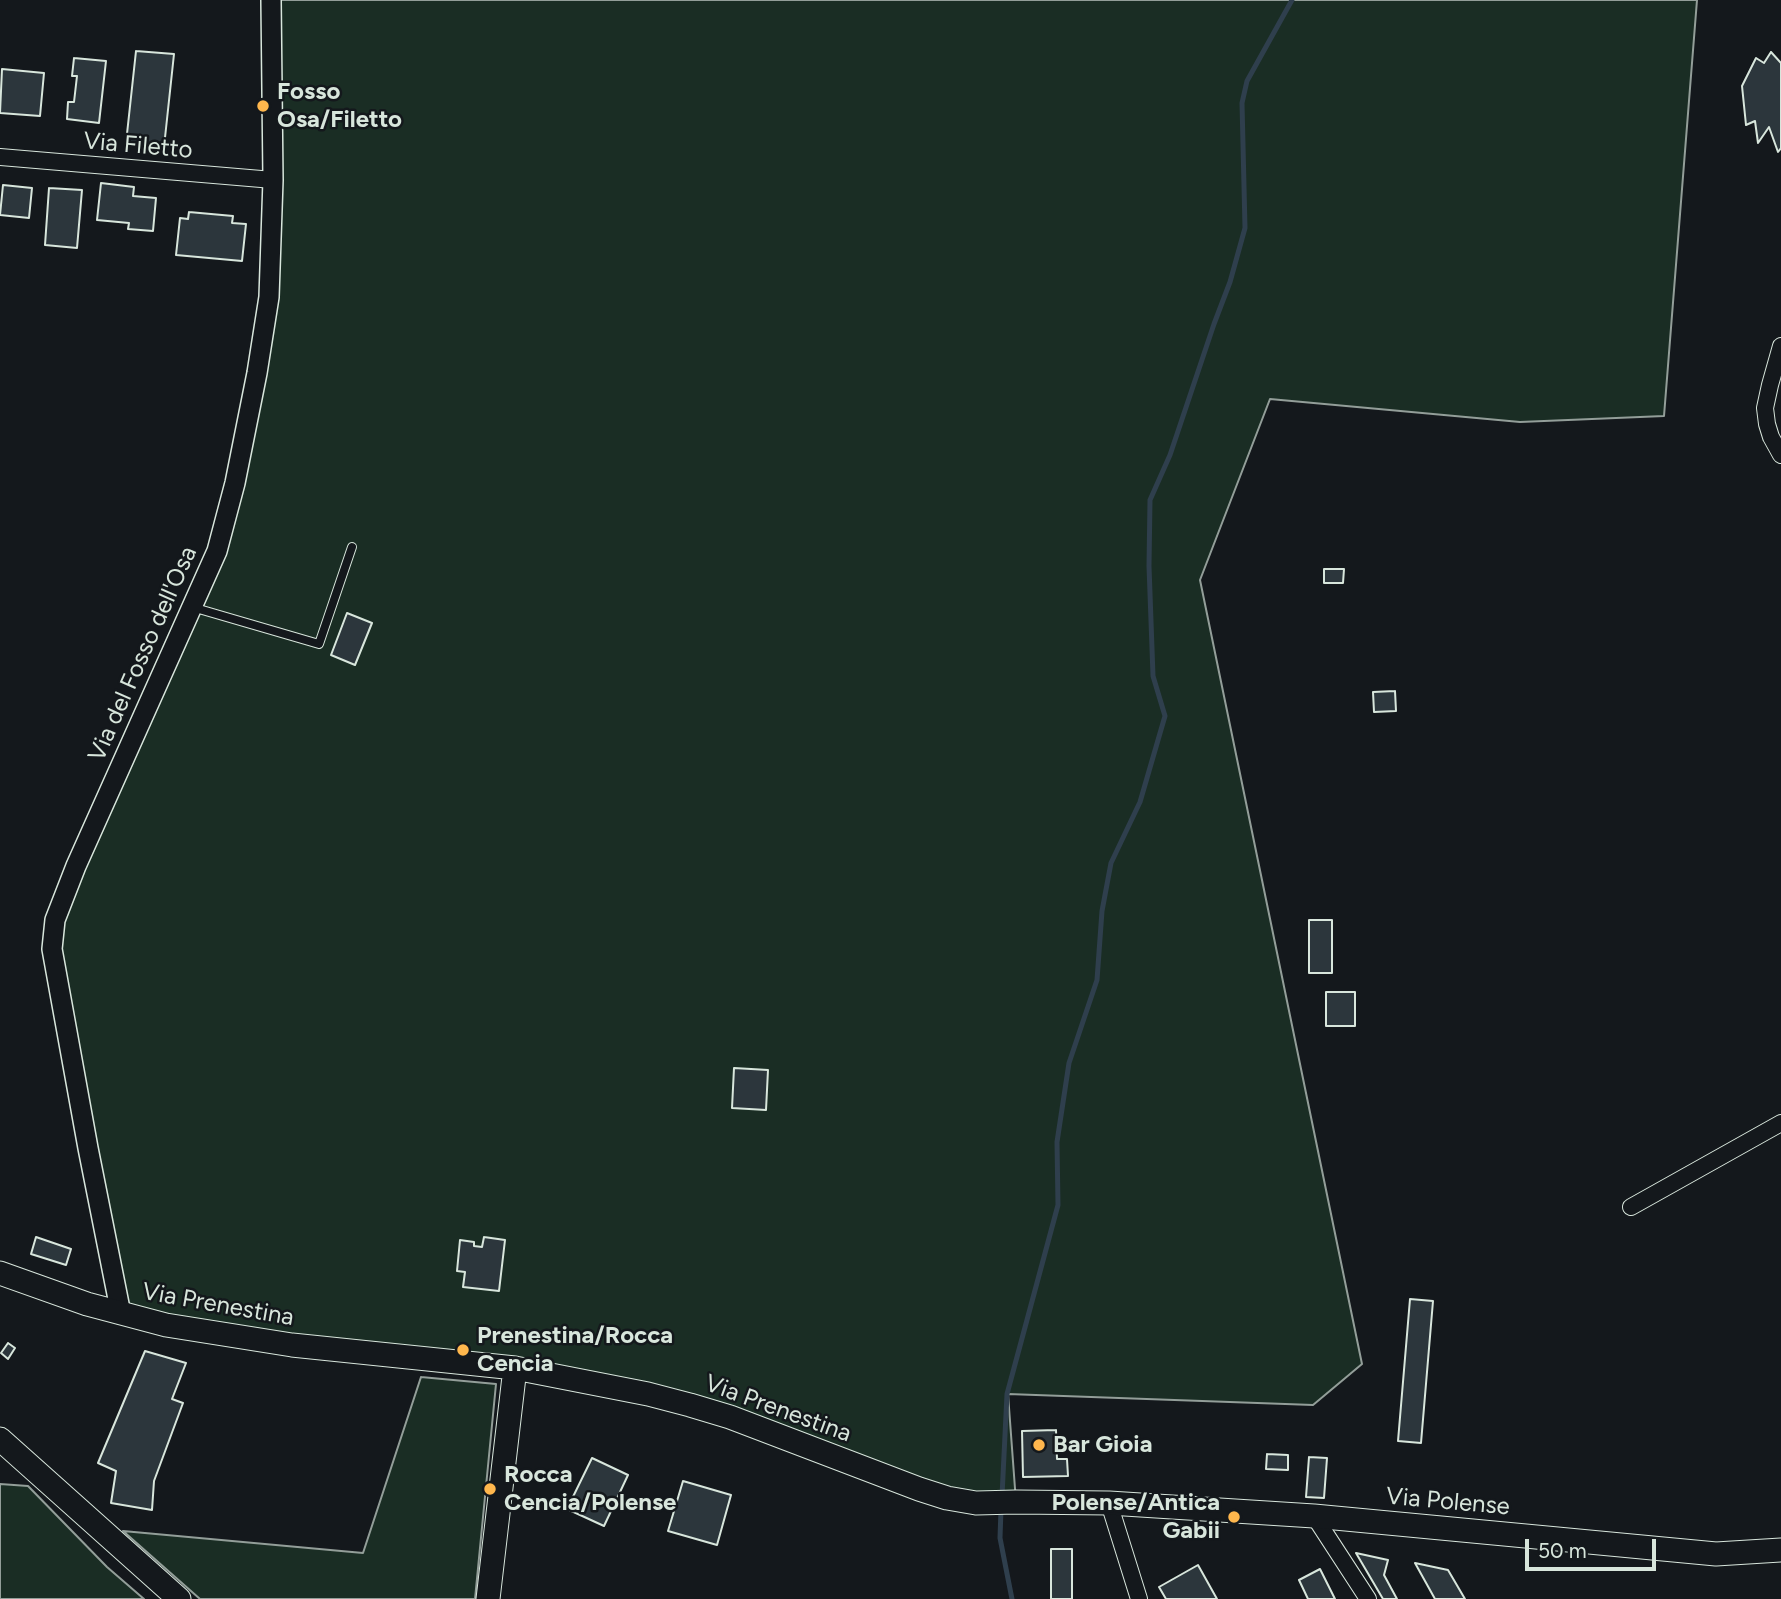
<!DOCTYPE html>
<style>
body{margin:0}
#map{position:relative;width:1781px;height:1599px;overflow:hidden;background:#14181c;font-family:Figtree,sans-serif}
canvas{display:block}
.scale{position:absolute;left:1525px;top:1539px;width:131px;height:32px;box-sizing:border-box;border:4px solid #d8e6dc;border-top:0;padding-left:9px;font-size:21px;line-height:24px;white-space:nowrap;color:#d8e6dc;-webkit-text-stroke:5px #14181c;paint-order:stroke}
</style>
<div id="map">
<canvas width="1781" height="1599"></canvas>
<div class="scale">50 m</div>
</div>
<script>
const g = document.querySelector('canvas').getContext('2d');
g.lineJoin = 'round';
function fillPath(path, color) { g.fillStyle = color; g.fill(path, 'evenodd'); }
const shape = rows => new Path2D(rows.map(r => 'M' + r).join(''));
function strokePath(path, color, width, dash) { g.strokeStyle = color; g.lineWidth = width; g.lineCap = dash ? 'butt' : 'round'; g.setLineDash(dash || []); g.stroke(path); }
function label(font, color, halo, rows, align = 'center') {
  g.font = font + ' Figtree,sans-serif'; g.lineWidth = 5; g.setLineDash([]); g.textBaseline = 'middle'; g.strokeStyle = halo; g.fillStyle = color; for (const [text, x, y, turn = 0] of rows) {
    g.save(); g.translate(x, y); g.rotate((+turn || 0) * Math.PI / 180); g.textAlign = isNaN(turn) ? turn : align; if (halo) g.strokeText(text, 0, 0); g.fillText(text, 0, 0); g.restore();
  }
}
const green = shape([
 [272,0,1697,0,1664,416,1520,422,1270,399,1200,580,1362,1364,1313,1405,1008,1394,1016,1502,976,1503,648,1394,121,1314,55,920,217,551,269,297,272,0],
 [421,1377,496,1384,475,1599,200,1599,123,1531,363,1553,421,1377],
 [0,1484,28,1486,107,1567,144,1599,0,1599,0,1484]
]);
const stream = shape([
 [1002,1496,1007,1394,1058,1205,1057,1142,1069,1063,1097,980,1102,911,1111,863,1140,802,1165,716,1153,676,1149,566,1150,500,1170,455,1214,324,1230,282,1245,228,1242,103,1247,81,1292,0],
 [1001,1509,1000,1538,1012,1599]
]);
const building = shape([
 [136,51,174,54,164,147,126,143,136,51],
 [1771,52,1781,63,1781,148,1778,152,1769,127,1758,143,1755,121,1746,125,1742,86,1756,58,1764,63,1771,52],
 [74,58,106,61,99,123,67,119,68,102,74,102,77,76,72,76,74,58],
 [2,69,44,73,40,116,0,113,2,69],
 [101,183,134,187,133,196,156,198,153,231,128,229,129,223,97,220,101,183],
 [3,185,32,188,29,218,0,215,3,185],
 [49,188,82,190,77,248,45,245,49,188],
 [189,212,233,216,232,223,246,224,242,261,176,255,180,218,188,219,189,212],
 [1324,569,1344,569,1343,583,1324,583,1324,569],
 [347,613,372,623,355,665,331,655,347,613],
 [1395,691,1396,711,1374,712,1373,692,1395,691],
 [1309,920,1332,920,1332,973,1309,973,1309,920],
 [1326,992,1355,992,1355,1026,1326,1026,1326,992],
 [734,1068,768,1070,766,1110,732,1108,734,1068],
 [36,1237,71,1249,66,1265,31,1254,36,1237],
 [484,1237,505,1240,499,1291,463,1287,465,1272,457,1271,460,1240,474,1242,474,1246,482,1247,484,1237],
 [1410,1299,1433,1301,1421,1443,1398,1441,1410,1299],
 [8,1343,15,1348,8,1359,1,1353,8,1343],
 [145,1351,186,1363,172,1399,183,1403,154,1481,152,1510,111,1503,116,1471,98,1463,145,1351],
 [1056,1430,1057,1459,1067,1459,1068,1476,1023,1477,1022,1431,1056,1430],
 [1267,1454,1288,1455,1288,1470,1266,1469,1267,1454],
 [1309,1457,1327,1458,1324,1498,1306,1497,1309,1457],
 [592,1458,628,1475,604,1526,567,1509,592,1458],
 [683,1481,731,1495,717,1545,668,1531,683,1481],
 [1051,1549,1072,1549,1072,1599,1051,1599,1051,1549],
 [1356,1553,1388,1560,1384,1575,1397,1599,1383,1599,1356,1553],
 [1415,1563,1448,1570,1465,1599,1435,1599,1415,1563],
 [1198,1565,1217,1599,1166,1599,1159,1587,1198,1565],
 [1320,1569,1335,1599,1308,1599,1299,1580,1320,1569]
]);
const service = shape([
 [192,607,319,644,352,547]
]);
const minor = shape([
 [0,157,273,180],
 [1781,346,1770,385,1765,408,1767,424,1771,437,1781,455],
 [1631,1207,1781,1123],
 [1109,1503,1139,1599],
 [1314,1516,1368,1599]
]);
const tertiary = shape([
 [121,1314,88,1148,52,949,55,920,76,866,217,551,235,483,257,373,269,297,273,180,271,0]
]);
const secondary = shape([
 [0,1273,87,1304,166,1325,292,1345,515,1368,648,1394,690,1405,730,1417,919,1489,947,1498,976,1503,1016,1502,1109,1503,1314,1516,1716,1554,1781,1550],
 [0,1439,179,1599],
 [488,1599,515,1368]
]);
const markers = [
 [263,106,7,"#ffb74d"],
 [463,1350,7,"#ffb74d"],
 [1039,1445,7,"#ffb74d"],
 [490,1489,7,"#ffb74d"],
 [1234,1517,7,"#ffb74d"]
];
const poiNames = [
 ["Fosso",277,92],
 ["Osa/Filetto",277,120],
 ["Prenestina/Rocca",477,1336],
 ["Cencia",477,1364],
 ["Bar Gioia",1053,1445],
 ["Rocca",504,1475],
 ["Cencia/Polense",504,1503],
 ["Polense/Antica",1220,1503,"right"],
 ["Gabii",1220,1531,"right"]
];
const streetNames = [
 ["Via Filetto",138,146,5],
 ["Via del Fosso dell'Osa",143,654,-66],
 ["Via Prenestina",218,1305,10],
 ["Via Prenestina",778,1409,20],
 ["Via Polense",1448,1502,5]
];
fillPath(green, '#1a2d24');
strokePath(green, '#939e99', 2);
strokePath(stream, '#2f3f4d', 5);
fillPath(building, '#2c363c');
strokePath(building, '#d8e6dc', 2);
strokePath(service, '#d8e6dc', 10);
strokePath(minor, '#d8e6dc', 18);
strokePath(tertiary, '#d8e6dc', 22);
strokePath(secondary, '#d8e6dc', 25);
strokePath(service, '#14181c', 8);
strokePath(minor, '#14181c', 16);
strokePath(tertiary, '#14181c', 19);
strokePath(secondary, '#14181c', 23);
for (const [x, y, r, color] of markers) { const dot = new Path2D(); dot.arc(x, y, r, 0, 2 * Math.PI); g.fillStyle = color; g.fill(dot); strokePath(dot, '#14181c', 2.5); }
label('bold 24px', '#d8e6dc', '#14181c', poiNames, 'left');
label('24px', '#d8e6dc', '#14181c', streetNames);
</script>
